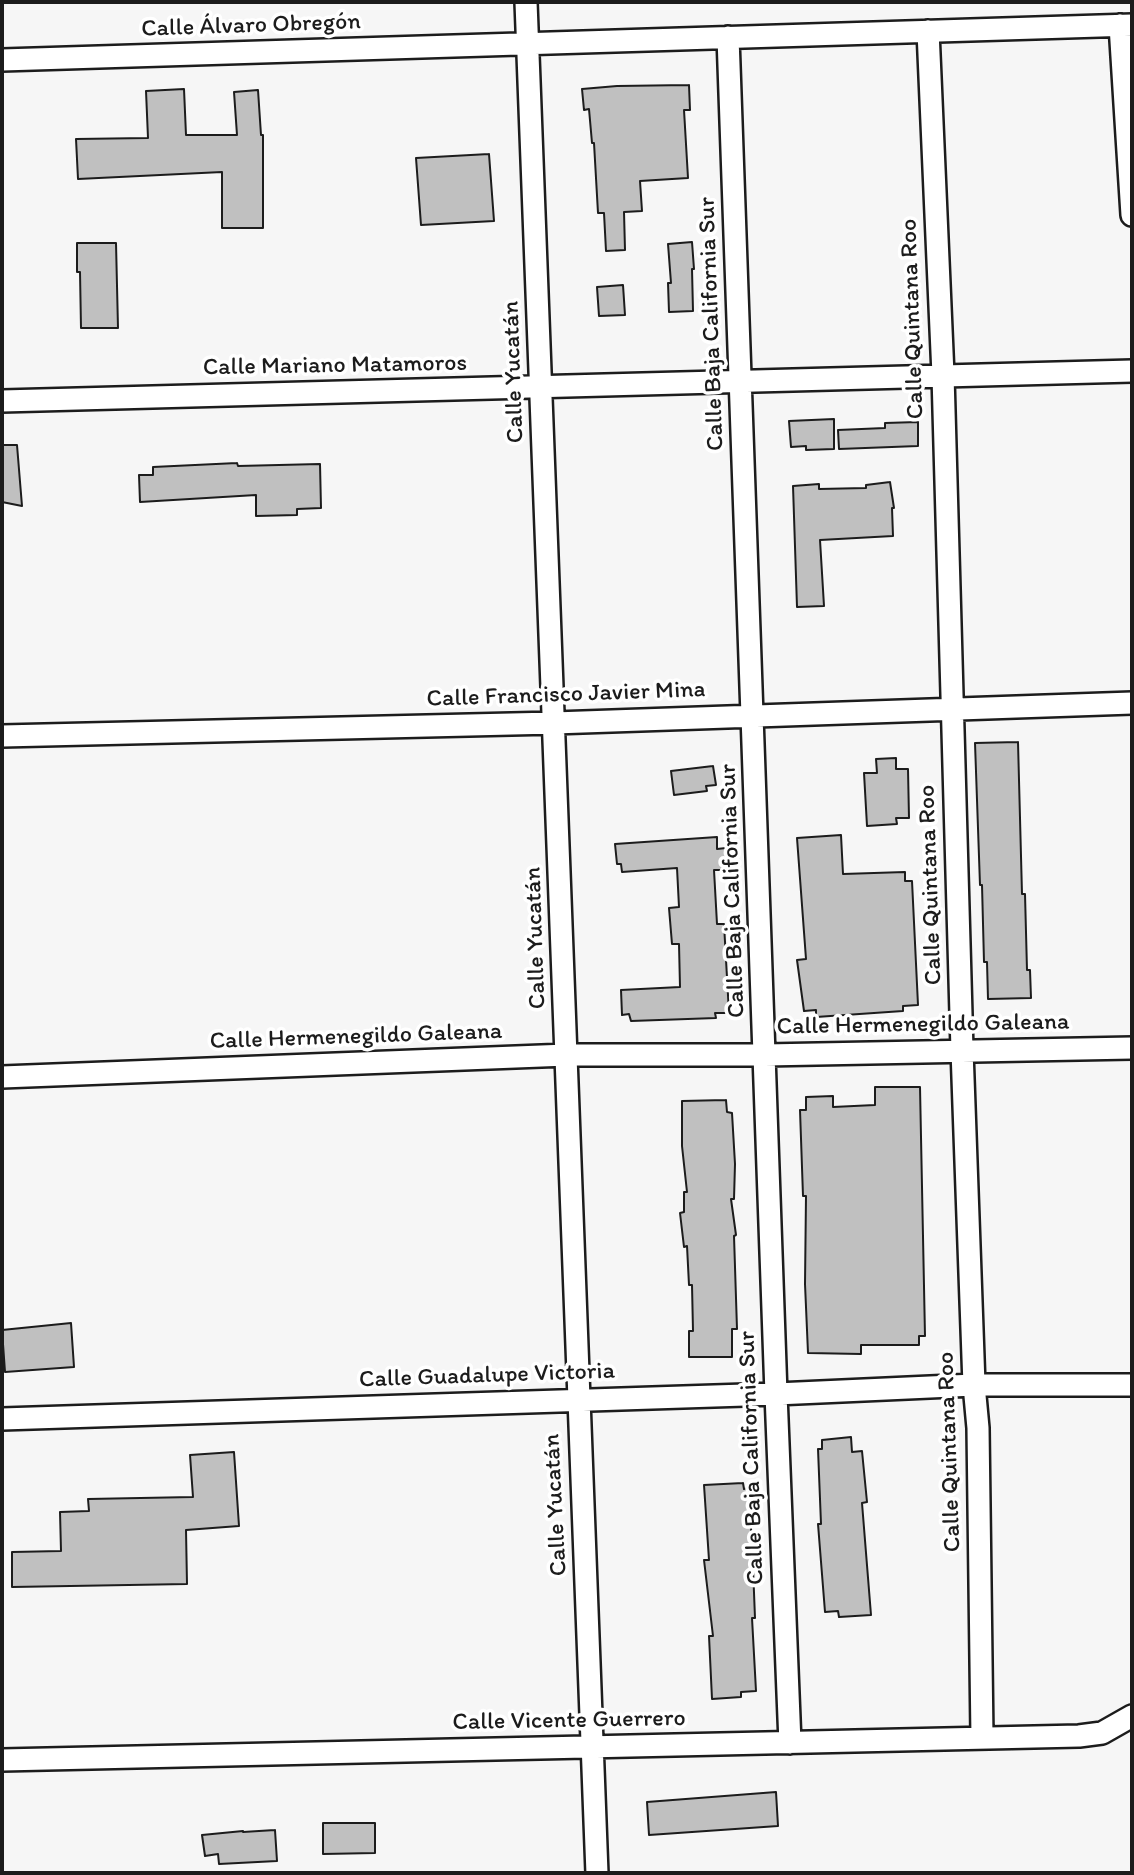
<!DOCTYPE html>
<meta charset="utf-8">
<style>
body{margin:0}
#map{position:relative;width:1134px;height:1875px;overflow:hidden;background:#f6f6f6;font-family:Itim,sans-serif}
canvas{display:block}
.frame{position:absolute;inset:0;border:4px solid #1c1c1c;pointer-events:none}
</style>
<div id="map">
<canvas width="1134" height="1875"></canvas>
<div class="frame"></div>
</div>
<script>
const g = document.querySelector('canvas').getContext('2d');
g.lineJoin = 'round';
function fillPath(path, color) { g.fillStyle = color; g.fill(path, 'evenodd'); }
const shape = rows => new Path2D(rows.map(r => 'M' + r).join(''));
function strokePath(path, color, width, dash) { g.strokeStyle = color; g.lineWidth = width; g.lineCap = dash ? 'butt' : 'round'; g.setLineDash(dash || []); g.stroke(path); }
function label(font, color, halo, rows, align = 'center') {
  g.font = font + ' Itim,sans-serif'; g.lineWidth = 7; g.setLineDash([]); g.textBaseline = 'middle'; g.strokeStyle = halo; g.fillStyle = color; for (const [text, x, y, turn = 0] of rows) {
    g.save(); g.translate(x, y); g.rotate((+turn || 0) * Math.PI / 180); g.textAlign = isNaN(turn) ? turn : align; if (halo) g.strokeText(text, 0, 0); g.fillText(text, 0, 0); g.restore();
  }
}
const building = shape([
 [689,85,690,110,684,110,688,178,640,181,642,211,624,212,625,250,606,251,604,213,598,213,594,143,592,143,589,109,584,110,582,89,617,86,689,85],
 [184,89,186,135,237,135,234,92,258,90,261,135,263,135,263,228,222,228,222,172,78,179,76,139,148,138,146,91,184,89],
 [489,154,494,221,421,225,416,158,489,154],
 [692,242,694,269,692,269,693,311,669,312,668,283,671,283,668,244,692,242],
 [77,243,116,243,118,328,81,328,80,272,77,272,77,243],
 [623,285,625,315,599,316,597,287,623,285],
 [834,419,834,449,806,450,806,446,791,447,789,421,834,419],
 [918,422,918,446,839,449,838,430,885,428,885,423,918,422],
 [2,445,17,445,22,506,2,502,2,445],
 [237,463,238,466,320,464,321,508,297,509,297,515,256,516,256,495,140,502,139,475,153,475,153,467,237,463],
 [890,482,894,508,892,508,893,536,820,540,824,606,797,607,793,486,819,484,819,489,866,488,866,485,890,482],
 [1018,742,1022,894,1025,894,1027,970,1030,970,1031,998,988,999,987,962,984,962,982,885,980,885,975,743,1018,742],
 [896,758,896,769,908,769,909,818,896,818,897,824,867,826,864,773,877,773,876,759,896,758],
 [713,766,716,785,706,786,707,791,674,795,671,771,713,766],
 [841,835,843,874,905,872,905,881,912,881,918,1005,903,1006,903,1011,816,1017,816,1010,804,1011,797,960,806,959,797,838,841,835],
 [717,837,717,849,726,848,727,870,714,870,717,924,724,924,729,1013,715,1013,716,1018,631,1021,629,1014,622,1015,621,990,680,987,679,944,672,944,669,908,679,907,677,868,622,872,621,864,617,864,615,844,717,837],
 [875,1087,920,1087,925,1336,919,1336,919,1345,861,1345,861,1354,808,1353,805,1284,806,1196,803,1196,800,1110,806,1110,806,1097,833,1096,833,1107,875,1105,875,1087],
 [726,1100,727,1112,732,1113,735,1164,734,1199,731,1199,736,1235,734,1236,737,1329,732,1329,732,1357,689,1357,689,1331,693,1331,692,1285,689,1285,687,1246,684,1247,680,1213,684,1212,684,1192,687,1192,682,1146,682,1101,726,1100],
 [71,1323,74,1367,5,1372,2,1330,71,1323],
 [851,1437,852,1452,862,1451,867,1502,862,1503,871,1615,839,1617,838,1611,825,1612,818,1524,821,1524,818,1449,822,1449,822,1440,851,1437],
 [234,1452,239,1526,186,1530,187,1584,12,1587,12,1552,61,1551,60,1512,89,1511,88,1499,193,1497,190,1455,234,1452],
 [743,1483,744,1489,748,1488,752,1542,755,1618,752,1618,756,1691,741,1692,741,1697,712,1699,709,1636,713,1636,704,1560,709,1560,704,1485,743,1483],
 [776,1792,778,1826,649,1835,647,1802,776,1792],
 [323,1823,375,1823,375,1853,323,1854,323,1823],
 [275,1830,277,1861,219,1864,218,1854,205,1856,202,1835,243,1831,243,1832,275,1830]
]);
const minor = shape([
 [526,2,597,1873],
 [1120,25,1132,215],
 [928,31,943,375,962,1050,974,1385,978,1428,982,1738],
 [728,37,776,1394,790,1743],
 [2,60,1132,25],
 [2,401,1132,371],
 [2,736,554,723,1132,703],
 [2,1077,567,1055,765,1055,1132,1048],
 [2,1419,776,1394,974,1385,1132,1385],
 [2,1760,1079,1736,1102,1733,1132,1716]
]);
const streetNames = [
 ["Calle Álvaro Obregón",251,26,-2],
 ["Calle Quintana Roo",913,319,-92],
 ["Calle Baja California Sur",712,324,-92],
 ["Calle Mariano Matamoros",335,366,-1],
 ["Calle Yucatán",514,372,-92],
 ["Calle Francisco Javier Mina",566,695,-2],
 ["Calle Quintana Roo",931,885,-92],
 ["Calle Baja California Sur",733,891,-92],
 ["Calle Yucatán",536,938,-92],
 ["Calle Hermenegildo Galeana",923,1025,-1],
 ["Calle Hermenegildo Galeana",356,1037,-2],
 ["Calle Guadalupe Victoria",487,1376,-2],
 ["Calle Quintana Roo",950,1452,-92],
 ["Calle Baja California Sur",752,1458,-92],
 ["Calle Yucatán",556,1505,-93],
 ["Calle Vicente Guerrero",569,1721,-1]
];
fillPath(building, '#c0c0c0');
strokePath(building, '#1c1c1c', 2);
strokePath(minor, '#1c1c1c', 26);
strokePath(minor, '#fff', 21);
label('24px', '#1c1c1c', '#fff', streetNames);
</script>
